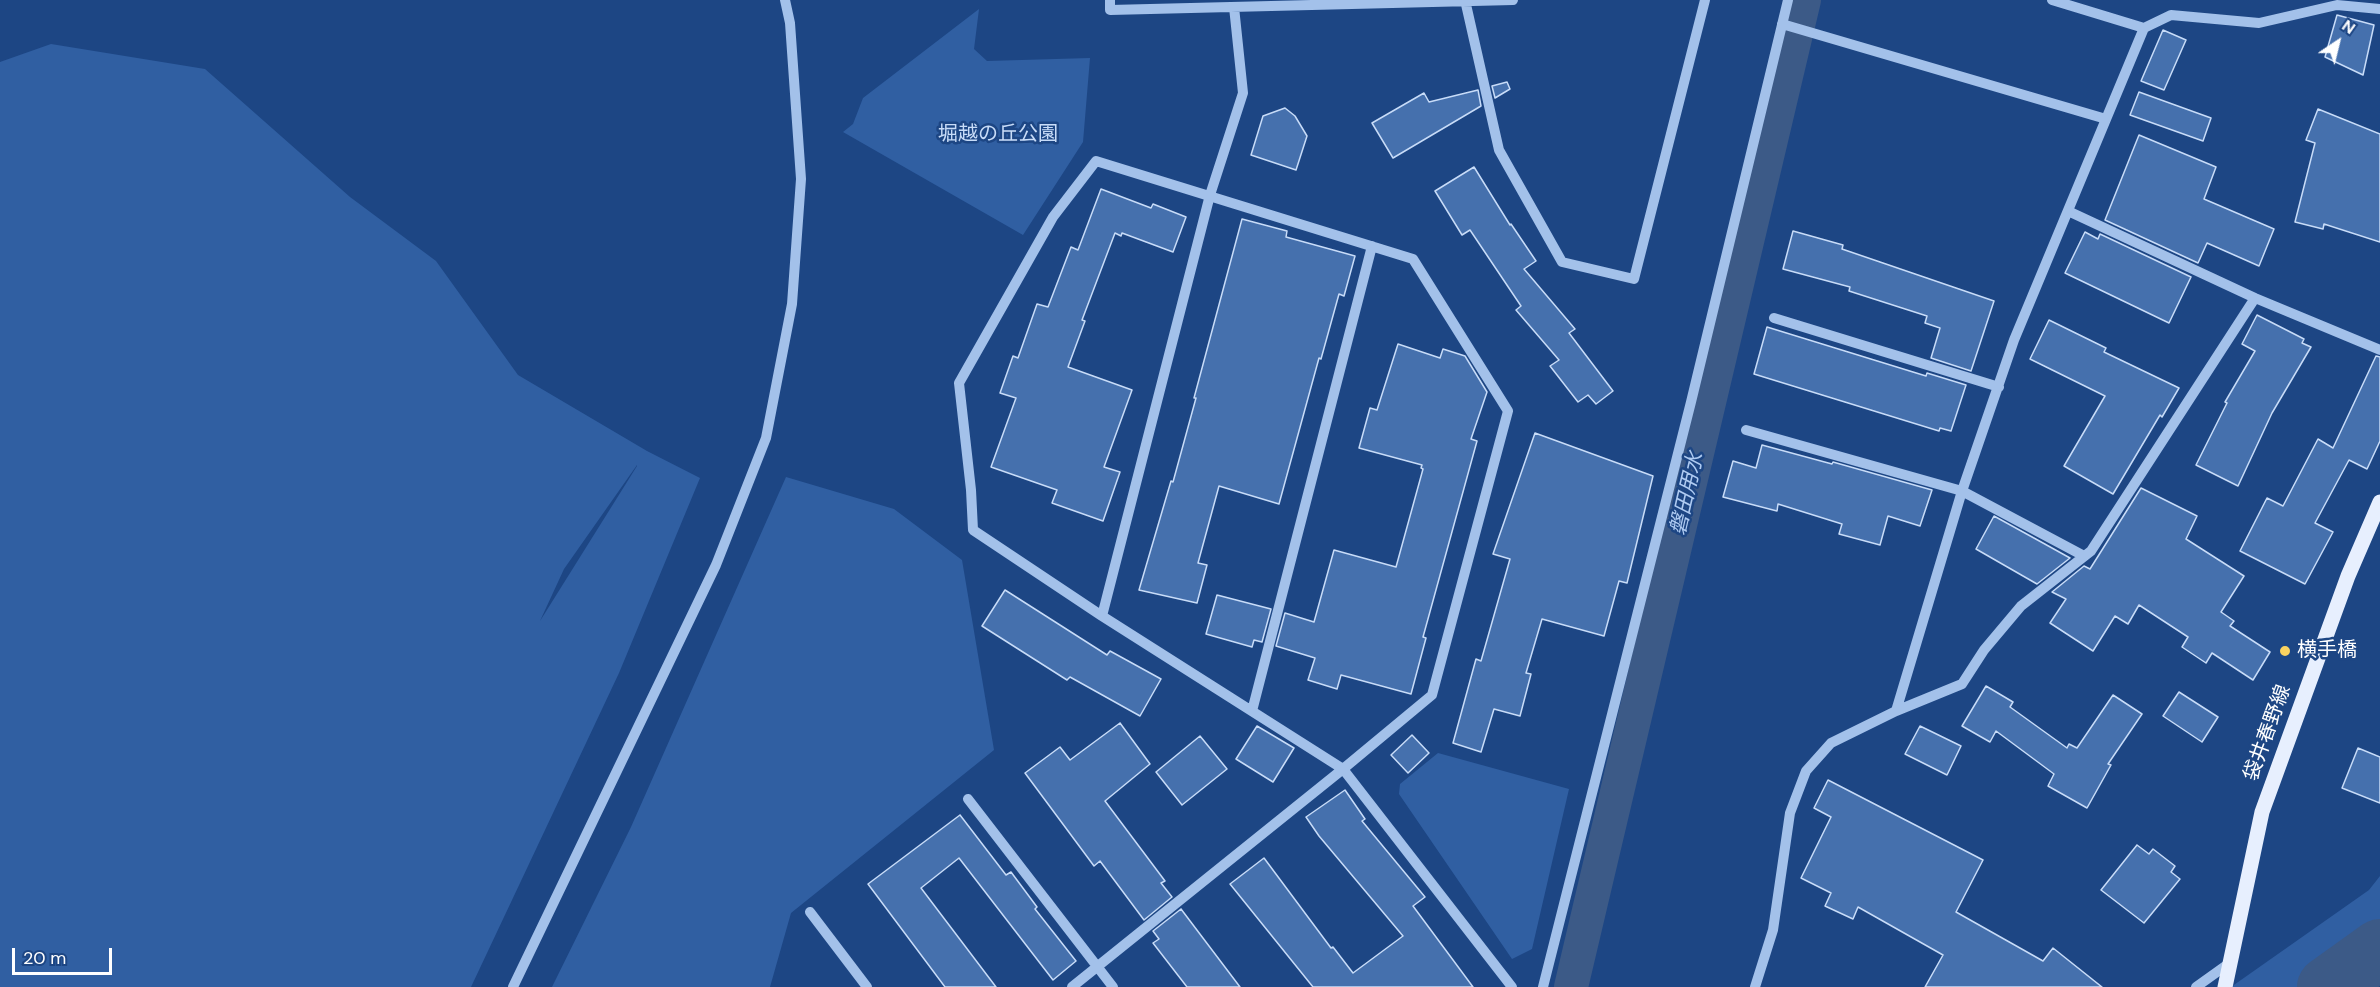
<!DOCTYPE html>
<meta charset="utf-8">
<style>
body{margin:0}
#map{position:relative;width:2380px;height:987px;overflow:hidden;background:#1d4684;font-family:"DM Sans",sans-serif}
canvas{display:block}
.north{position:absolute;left:2308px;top:12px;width:60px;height:60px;-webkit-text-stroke:4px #1d4684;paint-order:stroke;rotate:35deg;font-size:16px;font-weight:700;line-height:24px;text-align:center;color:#fff}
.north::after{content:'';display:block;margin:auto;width:21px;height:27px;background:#fff;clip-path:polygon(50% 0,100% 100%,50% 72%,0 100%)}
.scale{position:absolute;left:12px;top:948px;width:100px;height:27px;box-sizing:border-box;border:3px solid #fff;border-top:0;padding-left:8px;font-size:18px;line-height:21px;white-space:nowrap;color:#fff;-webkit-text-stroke:4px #1d4684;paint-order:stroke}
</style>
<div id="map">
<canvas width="2380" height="987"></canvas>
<div class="north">N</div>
<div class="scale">20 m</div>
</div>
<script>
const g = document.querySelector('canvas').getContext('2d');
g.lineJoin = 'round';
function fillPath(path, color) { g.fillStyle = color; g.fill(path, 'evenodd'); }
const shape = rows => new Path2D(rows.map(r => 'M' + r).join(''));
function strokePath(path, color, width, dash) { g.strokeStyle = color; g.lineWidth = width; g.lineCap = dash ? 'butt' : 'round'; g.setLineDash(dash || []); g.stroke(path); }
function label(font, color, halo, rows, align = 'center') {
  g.font = font + ' "DM Sans","Noto Sans JP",sans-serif'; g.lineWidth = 5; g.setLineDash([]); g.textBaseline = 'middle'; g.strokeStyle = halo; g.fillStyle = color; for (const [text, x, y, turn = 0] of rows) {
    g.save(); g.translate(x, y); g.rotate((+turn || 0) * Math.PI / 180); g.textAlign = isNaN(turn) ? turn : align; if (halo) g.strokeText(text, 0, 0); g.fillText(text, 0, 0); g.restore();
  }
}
const green = shape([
 [979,9,974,49,987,61,1090,58,1083,142,1023,235,843,132,853,124,863,98],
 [51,44,205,69,350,197,436,261,518,375,647,451,700,478,619,673,471,987,0,987,0,62],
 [637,465,637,466,540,621,564,569],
 [786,477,894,509,962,560,994,750,791,913,770,987,552,987,631,827],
 [1438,753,1569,789,1532,949,1512,959,1399,794,1400,784],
 [2380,876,2380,982,2373,987,2231,987,2369,890]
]);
const canal = shape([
 [1571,987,1804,0]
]);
const river = shape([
 [2327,987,2380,949]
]);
const building = shape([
 [2337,15,2374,25,2363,75,2325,57,2337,15],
 [2163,30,2186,40,2164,90,2141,81,2163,30],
 [1507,82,1510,89,1495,98,1492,86,1507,82],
 [1478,90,1481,106,1393,158,1372,123,1424,93,1429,102,1478,90],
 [2139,92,2211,118,2203,141,2130,115,2139,92],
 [1285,108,1295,116,1307,136,1296,170,1251,155,1263,116,1285,108],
 [2318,109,2380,134,2380,242,2324,224,2323,229,2295,222,2315,143,2306,140,2318,109],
 [2139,135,2216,167,2204,199,2274,229,2259,266,2207,243,2198,263,2105,220,2139,135],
 [1474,167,1510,225,1511,224,1536,261,1524,269,1575,329,1569,333,1613,391,1596,404,1588,395,1578,402,1550,366,1559,360,1516,310,1521,306,1470,230,1462,235,1435,191,1474,167],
 [1101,189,1151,208,1153,204,1186,217,1173,252,1122,233,1121,236,1115,233,1082,320,1085,321,1068,367,1132,390,1104,467,1120,472,1103,521,1052,503,1057,490,991,467,1016,398,1000,393,1013,356,1018,358,1037,304,1048,307,1071,247,1078,250,1101,189],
 [1242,219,1287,231,1286,237,1355,256,1344,296,1339,294,1321,359,1319,358,1279,504,1219,486,1198,563,1207,565,1197,603,1139,590,1171,481,1173,482,1196,398,1194,398,1242,219],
 [1793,231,1843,245,1842,249,1994,301,1971,371,1931,358,1940,328,1925,323,1927,316,1849,291,1850,287,1783,269,1793,231],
 [2085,232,2098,239,2100,234,2191,277,2169,323,2065,273,2085,232],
 [2257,315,2304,339,2302,343,2311,347,2272,413,2238,486,2196,465,2227,403,2225,402,2255,351,2242,344,2257,315],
 [2049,320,2106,348,2104,352,2179,388,2162,417,2160,415,2113,494,2064,466,2105,396,2030,359,2049,320],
 [1767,327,1926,376,1927,373,1966,385,1951,431,1940,428,1939,431,1754,374,1767,327],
 [1398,344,1440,358,1443,349,1465,356,1487,392,1471,439,1477,441,1423,637,1426,638,1411,694,1341,675,1337,689,1308,680,1315,658,1276,646,1285,613,1314,622,1334,550,1396,567,1423,469,1421,468,1422,465,1359,448,1370,408,1377,410,1398,344],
 [2376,356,2380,357,2380,441,2367,469,2349,460,2315,523,2333,532,2305,584,2240,551,2267,498,2283,506,2318,439,2333,448,2376,356],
 [1535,433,1653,476,1627,583,1619,581,1604,636,1542,619,1526,673,1531,674,1520,716,1494,709,1481,752,1453,743,1476,659,1481,661,1510,559,1493,554,1535,433],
 [1762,445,1832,464,1833,462,1932,490,1920,526,1888,516,1880,545,1839,534,1842,524,1778,504,1777,511,1723,497,1733,461,1756,468,1762,445],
 [2141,488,2197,516,2186,539,2244,576,2221,612,2234,621,2230,626,2270,652,2253,680,2212,653,2206,663,2182,647,2188,637,2139,605,2128,624,2115,616,2093,651,2050,623,2066,599,2052,592,2084,566,2090,569,2141,488],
 [1994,516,2043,543,2070,558,2037,584,1976,549,1994,516],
 [1005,590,1107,655,1110,651,1161,679,1140,716,1070,677,1067,680,982,626,1005,590],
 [1217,595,1271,609,1262,642,1254,640,1252,647,1206,634,1217,595],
 [1986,686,2013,702,2010,707,2067,748,2069,744,2077,748,2113,695,2142,714,2108,764,2111,765,2087,808,2048,786,2054,774,1996,731,1990,742,1962,726,1986,686],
 [2179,692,2218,717,2202,742,2163,716,2179,692],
 [1120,723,1150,764,1105,801,1165,881,1161,883,1172,897,1144,920,1100,861,1094,866,1025,773,1060,747,1070,760,1120,723],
 [1257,726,1294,748,1273,782,1236,759,1257,726],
 [1920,726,1961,746,1947,775,1905,754,1920,726],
 [1412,735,1429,753,1408,773,1391,755,1412,735],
 [1200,736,1227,769,1182,805,1156,772,1200,736],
 [2358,748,2380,757,2380,803,2342,788,2358,748],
 [1828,780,1983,860,1956,912,2043,961,2053,948,2102,987,1925,987,1943,955,1858,907,1853,919,1825,906,1831,893,1801,878,1831,817,1814,808,1828,780],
 [1345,790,1365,819,1362,821,1425,897,1413,906,1473,987,1313,987,1230,884,1264,858,1331,948,1333,947,1353,973,1403,936,1319,836,1306,817,1345,790],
 [960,815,1006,875,1011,872,1037,907,1035,909,1076,961,1053,980,959,858,921,888,996,987,945,987,868,884,960,815],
 [2137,845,2149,854,2153,849,2175,866,2171,872,2180,879,2144,923,2101,890,2137,845],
 [1181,909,1240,987,1187,987,1153,943,1159,939,1153,931,1181,909]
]);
const minor = shape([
 [1110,0,1110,10,1513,0],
 [1465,0,1499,150,1562,262,1634,279,1705,0],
 [2052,0,2144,28],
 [1782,24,2106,119],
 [2068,211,2255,298,2380,350],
 [1774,318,1999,387],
 [1746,430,1962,491,2084,556],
 [1102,616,1210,195,1243,93,1234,7],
 [1252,711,1372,246],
 [1896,711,1962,491,2014,340,2144,28,2171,15,2259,23,2337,5,2380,9],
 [968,799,1113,987],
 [810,912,867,987],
 [513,987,716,565,766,438,792,304,801,179,790,23,785,0],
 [1072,987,1343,769,1432,695,1508,411,1413,259,1096,161,1053,217,959,383,971,490,973,530,1102,616,1343,769,1512,987],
 [1543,987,1691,402,1788,0],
 [1755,987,1773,930,1790,813,1806,771,1831,743,1896,711,1962,684,1984,650,2021,606,2091,551,2255,298],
 [2196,987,2231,962]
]);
const major = shape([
 [2225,987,2262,812,2348,576,2380,502]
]);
const markers = [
 [2285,651,6,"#fad361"]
];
const parkNames = [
 ["堀越の丘公園",998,135]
];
const poiNames = [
 ["横手橋",2297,651]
];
const streetNames = [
 ["袋井春野線",2268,733,-70]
];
const waterNames = [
 ["磐田用水",1688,494,-77]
];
fillPath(green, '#305fa2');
strokePath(canal, '#3c5a87', 34);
strokePath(river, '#3c5a87', 60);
fillPath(building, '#4570ad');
strokePath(building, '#c8dcf8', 1.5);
strokePath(minor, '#a3c1ea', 10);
strokePath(major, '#e7effe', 15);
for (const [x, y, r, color] of markers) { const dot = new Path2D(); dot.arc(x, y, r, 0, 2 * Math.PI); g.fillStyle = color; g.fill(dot); strokePath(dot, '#1d4684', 2); }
label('20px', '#c8dcf8', '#1d4684', parkNames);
label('20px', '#fff', '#1d4684', poiNames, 'left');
label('20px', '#fff', '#1d4684', streetNames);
label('italic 21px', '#afcbf2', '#1d4684', waterNames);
</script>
